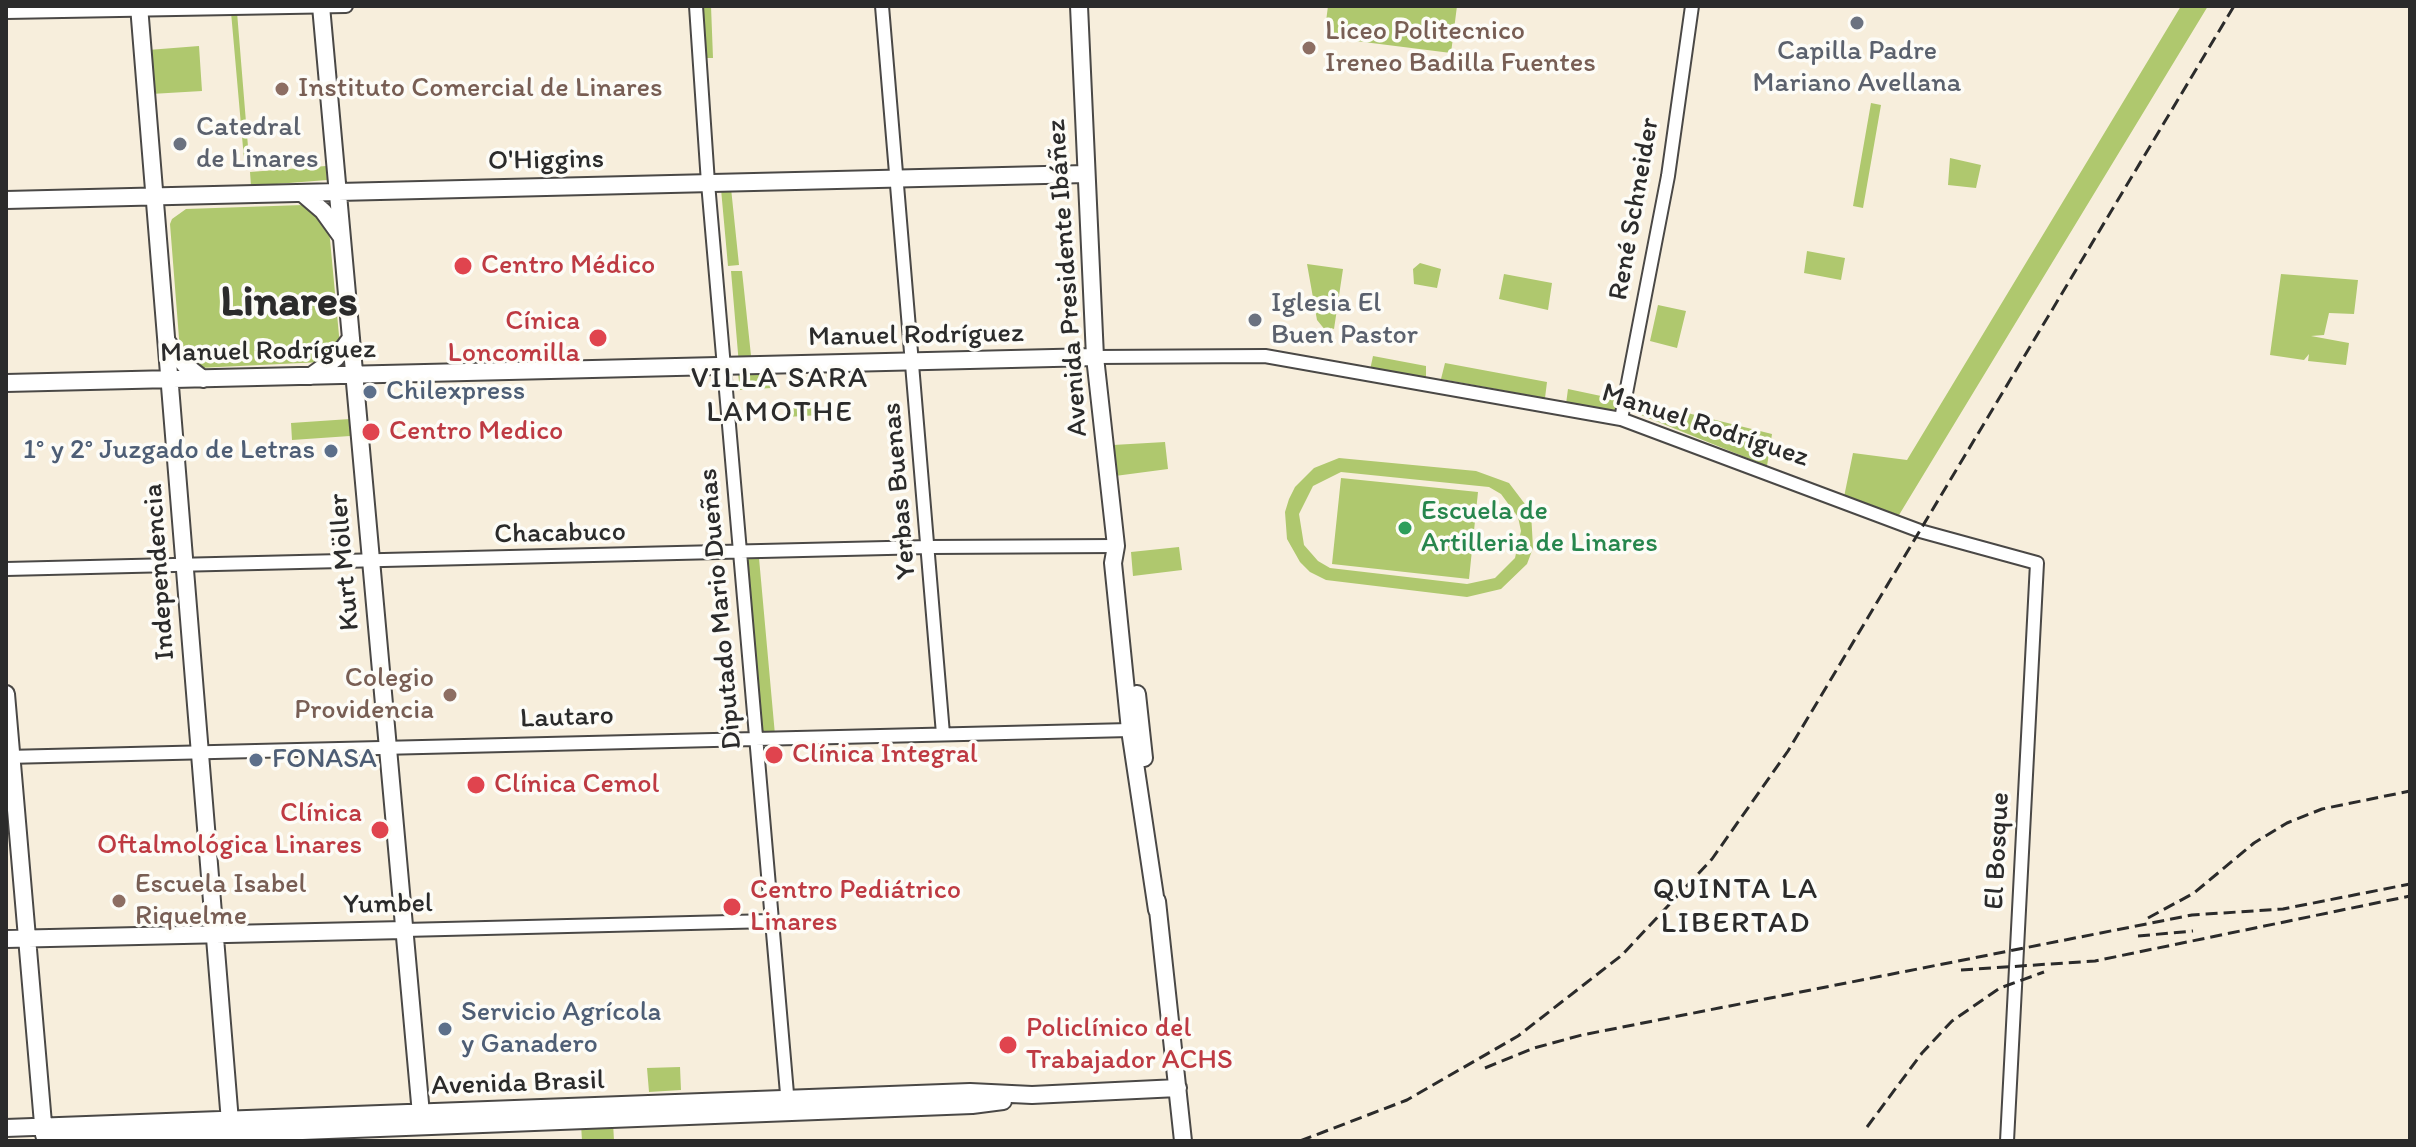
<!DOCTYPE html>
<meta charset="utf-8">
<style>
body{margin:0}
#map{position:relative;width:2416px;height:1147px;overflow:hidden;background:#f7eedc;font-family:Itim,sans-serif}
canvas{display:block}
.frame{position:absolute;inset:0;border:8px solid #2b2b2b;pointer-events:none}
</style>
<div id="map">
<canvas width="2416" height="1147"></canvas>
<div class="frame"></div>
</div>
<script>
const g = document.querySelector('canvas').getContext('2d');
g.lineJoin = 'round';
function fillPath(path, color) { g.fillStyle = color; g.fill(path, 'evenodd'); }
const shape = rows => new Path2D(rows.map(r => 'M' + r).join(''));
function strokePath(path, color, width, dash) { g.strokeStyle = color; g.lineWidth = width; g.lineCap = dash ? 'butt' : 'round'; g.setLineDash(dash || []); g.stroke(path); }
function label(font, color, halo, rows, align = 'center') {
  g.font = font + ' Itim,sans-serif'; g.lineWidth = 7; g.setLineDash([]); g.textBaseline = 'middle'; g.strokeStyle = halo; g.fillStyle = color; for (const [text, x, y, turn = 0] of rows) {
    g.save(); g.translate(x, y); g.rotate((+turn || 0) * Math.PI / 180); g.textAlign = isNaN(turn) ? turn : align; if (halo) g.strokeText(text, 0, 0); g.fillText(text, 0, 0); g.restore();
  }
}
const green = shape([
 [699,6,711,6,713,58,702,58],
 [1328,6,1457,6,1451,53,1324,37],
 [2181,6,2208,6,1899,515,1844,497,1853,453,1907,460],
 [231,12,237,12,249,159,244,159],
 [199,46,202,91,151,94,148,50],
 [1871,103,1881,105,1863,208,1853,206],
 [1950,158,1981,165,1976,188,1948,185],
 [326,166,327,180,251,186,250,172],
 [731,188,739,265,728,266,721,189],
 [303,205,309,207,329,229,340,346,322,362,198,368,180,351,170,224,172,219,186,209],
 [1807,251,1845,258,1841,280,1804,273],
 [1420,263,1441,269,1437,288,1414,284,1413,269],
 [1307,264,1343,269,1334,329,1331,328,1330,336,1317,320],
 [731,271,742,271,752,365,739,365],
 [1504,274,1552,283,1548,310,1499,299],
 [2281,274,2358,280,2354,314,2329,313,2324,335,2311,336,2349,343,2346,365,2308,361,2309,354,2304,360,2270,355],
 [1658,305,1686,311,1677,348,1650,341],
 [1373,356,1426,366,1426,379,1370,370],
 [1445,363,1547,382,1545,398,1441,379],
 [769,370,771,388,740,390,738,373],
 [1568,389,1620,400,1618,413,1566,404],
 [820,401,821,415,786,417,785,403],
 [1639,401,1772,434,1767,466,1636,413],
 [350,419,350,436,292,440,291,423],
 [1165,442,1168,469,1115,476,1113,445],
 [1339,458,1476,471,1509,483,1531,512,1533,548,1527,564,1501,589,1467,597,1326,580,1310,572,1300,562,1287,539,1285,512,1289,499,1295,487,1314,468],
 [1341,472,1489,487,1501,494,1518,517,1521,531,1515,558,1495,578,1467,584,1330,568,1318,561,1304,545,1299,514,1313,486],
 [1341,478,1478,492,1469,579,1332,564],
 [1179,547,1182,570,1133,576,1131,552],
 [743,557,759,558,775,735,758,735],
 [680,1067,681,1090,649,1092,647,1068],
 [613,1122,614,1141,582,1141,581,1124]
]);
const minor = shape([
 [696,6,708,183,788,1105],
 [882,6,943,734],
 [6,12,346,6],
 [1095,357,1265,356,1621,419,1920,531,2037,563,2007,1141],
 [1621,419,1668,176,1692,6],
 [6,569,929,547,1116,546],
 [6,757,1130,730],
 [404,930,772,921]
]);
const major = shape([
 [139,6,231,1134],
 [321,6,421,1114,417,1122,407,1127],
 [1079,6,1095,357,1116,546,1113,563,1130,730,1157,910],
 [302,193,323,211,341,236],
 [6,200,1086,174],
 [168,343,185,365,203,379],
 [311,376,336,358,351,338],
 [6,383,1095,357],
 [6,694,44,1135],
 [1137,694,1144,758],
 [1157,901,1183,1141],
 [6,939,404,930],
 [6,1128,970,1092,1032,1095,1178,1088],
 [45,1141,972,1105,1003,1101]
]);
const rail = shape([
 [2148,918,2194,893,2254,843,2287,823,2322,809,2410,791],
 [2138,936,2193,931],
 [1961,970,2095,961,2410,896],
 [1485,1068,1534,1048,1582,1035,2192,915,2283,909,2410,884],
 [1867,1127,1922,1053,1952,1021,2000,988,2044,972],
 [1300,1141,1407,1100,1518,1036,1622,955,1712,859,1788,751,2234,6]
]);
const markers = [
 [1857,23,8,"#6b7280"],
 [1309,48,8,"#8d6e63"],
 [282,89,8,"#8d6e63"],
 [180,144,8,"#6b7280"],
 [463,266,10,"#e0444e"],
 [1255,320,8,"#6b7280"],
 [598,338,10,"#e0444e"],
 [370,392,8,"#5c6f8a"],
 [371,432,10,"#e0444e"],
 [331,451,8,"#5c6f8a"],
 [1405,528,8,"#2e9e5b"],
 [450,695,8,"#8d6e63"],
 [774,755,10,"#e0444e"],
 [256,760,8,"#5c6f8a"],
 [476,785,10,"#e0444e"],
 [380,830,10,"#e0444e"],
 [119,901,8,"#8d6e63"],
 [732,907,10,"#e0444e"],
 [445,1029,8,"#5c6f8a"],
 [1008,1045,10,"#e0444e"]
];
const educationNames = [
 ["Liceo Politecnico",1325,32],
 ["Ireneo Badilla Fuentes",1325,64],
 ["Instituto Comercial de Linares",298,89],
 ["Colegio",434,679,"right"],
 ["Providencia",434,711,"right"],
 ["Escuela Isabel",135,885],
 ["Riquelme",135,917]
];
const worshipNames = [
 ["Capilla Padre",1857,52,"center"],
 ["Mariano Avellana",1857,84,"center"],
 ["Catedral",196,128],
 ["de Linares",196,160],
 ["Iglesia El",1271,304],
 ["Buen Pastor",1271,336]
];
const streetNames = [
 ["O'Higgins",546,161,-1],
 ["René Schneider",1635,209,-80],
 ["Avenida Presidente Ibáñez",1068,278,-94],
 ["Manuel Rodríguez",916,336,-1],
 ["Manuel Rodríguez",268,352,-1],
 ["Manuel Rodríguez",1705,426,18],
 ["Yerbas Buenas",900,491,-95],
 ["Chacabuco",560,534,-1],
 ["Kurt Möller",345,562,-95],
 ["Independencia",160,572,-94],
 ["Diputado Mario Dueñas",721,609,-95],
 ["Lautaro",567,718,-2],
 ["El Bosque",1998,851,-87],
 ["Yumbel",388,905,-1],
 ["Avenida Brasil",518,1084,-2]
];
const healthNames = [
 ["Centro Médico",481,266],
 ["Cínica",580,322,"right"],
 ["Loncomilla",580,354,"right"],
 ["Centro Medico",389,432],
 ["Clínica Integral",792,755],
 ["Clínica Cemol",494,785],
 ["Clínica",362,814,"right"],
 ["Oftalmológica Linares",362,846,"right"],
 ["Centro Pediátrico",750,891],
 ["Linares",750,923],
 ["Policlínico del",1026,1029],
 ["Trabajador ACHS",1026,1061]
];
const serviceNames = [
 ["Chilexpress",386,392],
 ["1° y 2° Juzgado de Letras",315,451,"right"],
 ["FONASA",272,760],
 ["Servicio Agrícola",461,1013],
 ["y Ganadero",461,1045]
];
const leisureNames = [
 ["Escuela de",1421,512],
 ["Artilleria de Linares",1421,544]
];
const neighbourhoodNames = [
 ["VILLA SARA",780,379],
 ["LAMOTHE",780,413],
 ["QUINTA LA",1736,890],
 ["LIBERTAD",1736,924]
];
const townNames = [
 ["Linares",289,304]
];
fillPath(green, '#afc86e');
strokePath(minor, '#4a4846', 16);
strokePath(major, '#4a4846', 20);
strokePath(minor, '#fff', 12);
strokePath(major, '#fff', 16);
strokePath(rail, '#2b2b2b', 3, [12, 6]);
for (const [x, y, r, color] of markers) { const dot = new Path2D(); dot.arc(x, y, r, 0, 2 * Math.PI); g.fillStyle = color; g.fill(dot); strokePath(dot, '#fdfcf7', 3); }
label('28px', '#785e54', '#fdfcf7', educationNames, 'left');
label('28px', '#5b616d', '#fdfcf7', worshipNames, 'left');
label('28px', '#2b2b2b', '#fdfcf7', streetNames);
label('28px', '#be3a42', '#fdfcf7', healthNames, 'left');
label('28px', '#4e5e75', '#fdfcf7', serviceNames, 'left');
label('28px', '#27864d', '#fdfcf7', leisureNames, 'left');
g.letterSpacing = '2px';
label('30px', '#2b2b2b', '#fdfcf7', neighbourhoodNames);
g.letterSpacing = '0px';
label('bold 44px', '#2b2b2b', '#fdfcf7', townNames);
</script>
